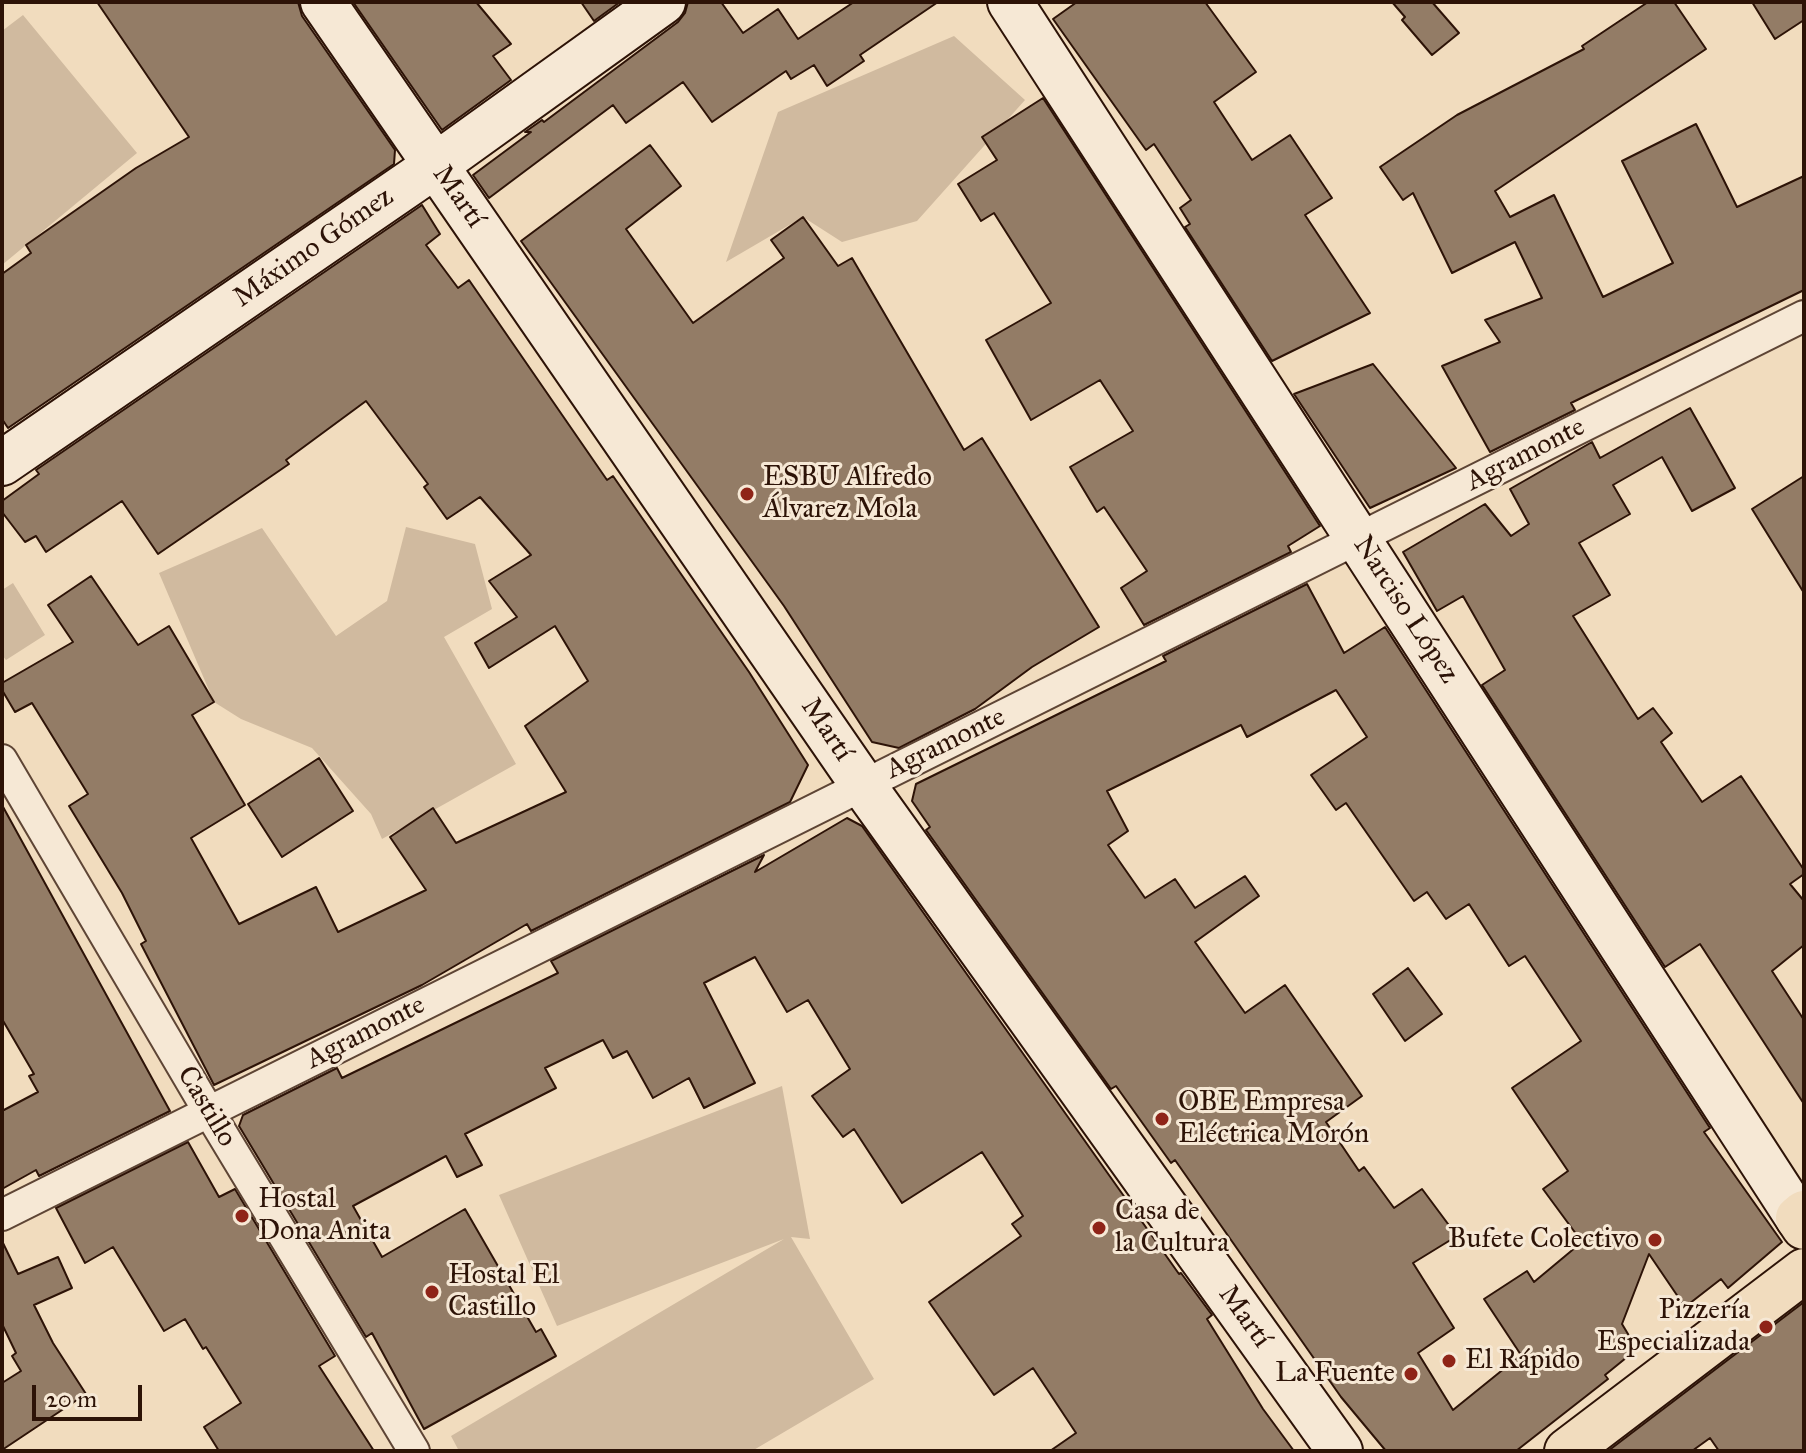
<!DOCTYPE html>
<meta charset="utf-8">
<style>
body{margin:0}
#map{position:relative;width:1806px;height:1453px;overflow:hidden;background:#f1dcbe;font-family:"IM FELL Great Primer",serif}
canvas{display:block}
.frame{position:absolute;inset:0;border:4px solid #2d1307;pointer-events:none}
.scale{position:absolute;left:32px;top:1385px;width:110px;height:36px;box-sizing:border-box;border:4px solid #2d1307;border-top:0;padding-left:10px;font-size:24px;line-height:28px;white-space:nowrap;color:#2d1307;-webkit-text-stroke:6px #f6e8d5;paint-order:stroke}
</style>
<div id="map">
<canvas width="1806" height="1453"></canvas>
<div class="frame"></div>
<div class="scale">20 m</div>
</div>
<script>
const g = document.querySelector('canvas').getContext('2d');
g.lineJoin = 'round';
function fillPath(path, color) { g.fillStyle = color; g.fill(path, 'evenodd'); }
const shape = rows => new Path2D(rows.map(r => 'M' + r).join(''));
function strokePath(path, color, width, dash) { g.strokeStyle = color; g.lineWidth = width; g.lineCap = dash ? 'butt' : 'round'; g.setLineDash(dash || []); g.stroke(path); }
function label(font, color, halo, rows, align = 'center') {
  g.font = font + ' "IM FELL Great Primer",serif'; g.lineWidth = 6; g.setLineDash([]); g.textBaseline = 'middle'; g.strokeStyle = halo; g.fillStyle = color; for (const [text, x, y, turn = 0] of rows) {
    g.save(); g.translate(x, y); g.rotate((+turn || 0) * Math.PI / 180); g.textAlign = isNaN(turn) ? turn : align; if (halo) g.strokeText(text, 0, 0); g.fillText(text, 0, 0); g.restore();
  }
}
const green = shape([
 [23,15,137,153,2,265,2,31],
 [954,36,1025,100,917,221,842,242,803,217,726,262,778,112],
 [406,527,475,544,492,609,444,637,516,764,382,839,371,814,312,748,241,719,214,702,159,573,262,528,336,636,387,601],
 [13,583,45,635,6,660,2,655,2,590],
 [782,1086,810,1239,791,1237,874,1379,752,1451,459,1451,451,1436,784,1239,557,1326,499,1195]
]);
const building = shape([
 [97,2,298,2,302,16,395,150,394,164,8,428,2,419,2,274,31,253,26,245,136,168,189,137,97,2],
 [353,2,476,2,511,44,493,56,511,80,442,130,353,2],
 [581,2,620,2,594,21,581,2],
 [688,2,721,2,743,33,778,9,798,39,854,2,938,2,860,55,864,61,827,86,814,65,791,79,786,71,712,122,683,82,626,123,613,105,489,198,473,175,531,132,525,132,542,120,544,122,678,22,685,13,688,2],
 [1077,2,1205,2,1256,72,1214,102,1252,160,1290,135,1332,198,1305,215,1370,313,1272,361,1185,227,1190,224,1180,208,1191,200,1154,144,1146,150,1053,19,1077,2],
 [1392,2,1432,2,1459,33,1432,55,1402,20,1405,17,1392,2],
 [1648,2,1674,2,1706,49,1495,191,1510,217,1554,195,1603,297,1673,263,1622,161,1696,124,1737,207,1804,176,1804,290,1571,403,1575,410,1490,452,1442,366,1500,342,1485,320,1542,298,1515,242,1452,273,1413,193,1403,200,1380,167,1457,115,1584,49,1582,46,1648,2],
 [1752,2,1804,2,1804,20,1775,39,1752,2],
 [1043,98,1320,526,1288,546,1291,552,1144,625,1121,588,1147,571,1104,507,1097,512,1070,467,1133,431,1100,380,1031,420,986,340,1051,303,994,213,981,221,958,184,997,160,982,137,1043,98],
 [650,145,681,186,626,229,693,323,784,258,771,240,803,217,838,266,852,258,964,450,982,438,1099,627,1032,667,975,709,899,748,872,742,784,606,521,241,650,145],
 [422,205,440,234,426,245,458,288,469,280,607,480,613,476,749,672,808,765,790,802,531,931,527,924,422,985,214,1085,141,944,146,941,122,893,69,806,88,794,32,703,15,712,2,690,2,683,73,642,48,605,91,576,138,645,169,626,214,702,192,715,245,805,191,838,239,924,316,887,338,932,426,890,390,837,433,808,456,843,566,792,525,726,588,681,555,626,489,668,475,643,517,617,489,581,531,555,480,497,447,519,424,487,428,484,366,401,286,460,289,464,158,554,122,501,46,552,36,536,25,542,2,512,2,501,39,474,36,470,422,205],
 [1373,364,1456,468,1370,508,1294,394,1373,364],
 [1690,408,1735,488,1692,511,1662,457,1613,485,1630,514,1579,543,1610,595,1573,616,1638,719,1653,708,1672,733,1661,742,1702,802,1741,776,1804,870,1804,874,1790,884,1804,901,1804,945,1772,971,1804,1020,1804,1104,1700,944,1665,967,1482,685,1505,670,1463,596,1437,611,1403,552,1485,504,1511,536,1529,524,1510,489,1592,442,1600,458,1690,408],
 [1804,476,1804,593,1752,509,1804,476],
 [1307,584,1344,653,1385,627,1710,1128,1704,1132,1782,1242,1728,1288,1721,1279,1685,1307,1649,1254,1622,1324,1637,1349,1605,1375,1608,1379,1516,1451,1386,1451,1341,1397,1175,1160,1171,1163,1116,1086,1111,1089,926,830,930,827,912,801,916,784,1166,661,1163,656,1307,584],
 [1336,690,1367,737,1311,775,1336,810,1346,803,1414,901,1427,892,1446,919,1469,904,1509,966,1525,956,1581,1041,1512,1088,1568,1171,1543,1189,1582,1242,1534,1282,1527,1271,1484,1299,1521,1355,1453,1410,1418,1353,1454,1328,1413,1263,1457,1236,1422,1189,1394,1208,1364,1167,1359,1171,1326,1122,1362,1096,1285,985,1245,1013,1195,942,1259,896,1245,876,1195,908,1175,879,1145,898,1108,845,1128,831,1107,791,1241,725,1247,737,1336,690],
 [319,758,353,811,282,857,248,804,319,758],
 [2,805,170,1111,39,1176,36,1170,2,1189,2,1111,38,1092,29,1076,34,1074,2,1019,2,805],
 [847,818,862,826,1179,1274,1181,1273,1212,1315,1207,1319,1263,1409,1294,1451,1050,1451,1076,1433,1033,1368,994,1395,929,1302,1021,1236,1012,1224,1023,1216,982,1152,902,1203,854,1129,843,1137,812,1096,850,1069,808,1000,787,1012,755,957,704,983,755,1083,704,1108,689,1078,653,1098,627,1051,613,1058,603,1040,545,1068,556,1088,465,1134,482,1165,457,1177,446,1156,353,1206,382,1257,465,1209,536,1332,541,1329,556,1356,424,1429,372,1333,366,1337,239,1126,243,1115,337,1068,342,1078,558,973,551,961,764,855,755,872,847,818],
 [1408,968,1442,1014,1405,1041,1373,994,1408,968],
 [188,1142,219,1197,235,1189,335,1356,319,1366,374,1451,219,1451,204,1427,241,1403,206,1347,203,1349,185,1319,164,1331,113,1247,85,1263,56,1208,188,1142],
 [2,1241,18,1274,58,1257,72,1288,34,1305,53,1343,86,1394,2,1450,2,1383,21,1371,12,1356,16,1353,2,1324,2,1241],
 [1804,1302,1804,1451,1719,1451,1710,1438,1692,1451,1608,1451,1804,1302]
]);
const street = shape([
 [2,760,209,1112,414,1451],
 [2,1215,1804,316]
]);
const secondary = shape([
 [323,2,863,785,1340,1451],
 [1010,2,1798,1218],
 [2,463,436,165,663,2]
]);
const primary = shape([
 [1804,1213,1798,1218,1804,1227],
 [1567,1451,1804,1271]
]);
const markers = [
 [747,494,8,"#8f2418"],
 [1162,1119,8,"#8f2418"],
 [242,1216,8,"#8f2418"],
 [1099,1228,8,"#8f2418"],
 [1655,1240,8,"#8f2418"],
 [432,1292,8,"#8f2418"],
 [1766,1327,8,"#8f2418"],
 [1449,1361,8,"#8f2418"],
 [1411,1374,8,"#8f2418"]
];
const streetNames = [
 ["Martí",458,197,55],
 ["Máximo Gómez",314,248,-35],
 ["Agramonte",1526,455,-27],
 ["Narciso López",1405,610,57],
 ["Martí",826,730,56],
 ["Agramonte",946,744,-26],
 ["Agramonte",366,1033,-27],
 ["Castillo",206,1107,59],
 ["Martí",1244,1317,54]
];
const poiNames = [
 ["ESBU Alfredo",763,478],
 ["Álvarez Mola",763,510],
 ["OBE Empresa",1178,1103],
 ["Eléctrica Morón",1178,1135],
 ["Hostal",258,1200],
 ["Dona Anita",258,1232],
 ["Casa de",1115,1212],
 ["la Cultura",1115,1244],
 ["Bufete Colectivo",1639,1240,"right"],
 ["Hostal El",448,1276],
 ["Castillo",448,1308],
 ["Pizzería",1750,1311,"right"],
 ["Especializada",1750,1343,"right"],
 ["El Rápido",1465,1361],
 ["La Fuente",1395,1374,"right"]
];
fillPath(green, '#d0ba9f');
fillPath(building, '#937c66');
strokePath(building, '#2d1307', 2);
strokePath(street, '#5e4535', 34);
strokePath(secondary, '#2d1307', 48);
strokePath(primary, '#2d1307', 48);
strokePath(street, '#f6e8d5', 30);
strokePath(secondary, '#f6e8d5', 44);
strokePath(primary, '#f1dcbe', 44);
for (const [x, y, r, color] of markers) { const dot = new Path2D(); dot.arc(x, y, r, 0, 2 * Math.PI); g.fillStyle = color; g.fill(dot); strokePath(dot, '#f6e8d5', 3); }
label('28px', '#2d1307', '#f6e8d5', streetNames);
label('28px', '#2d1307', '#f6e8d5', poiNames, 'left');
</script>
